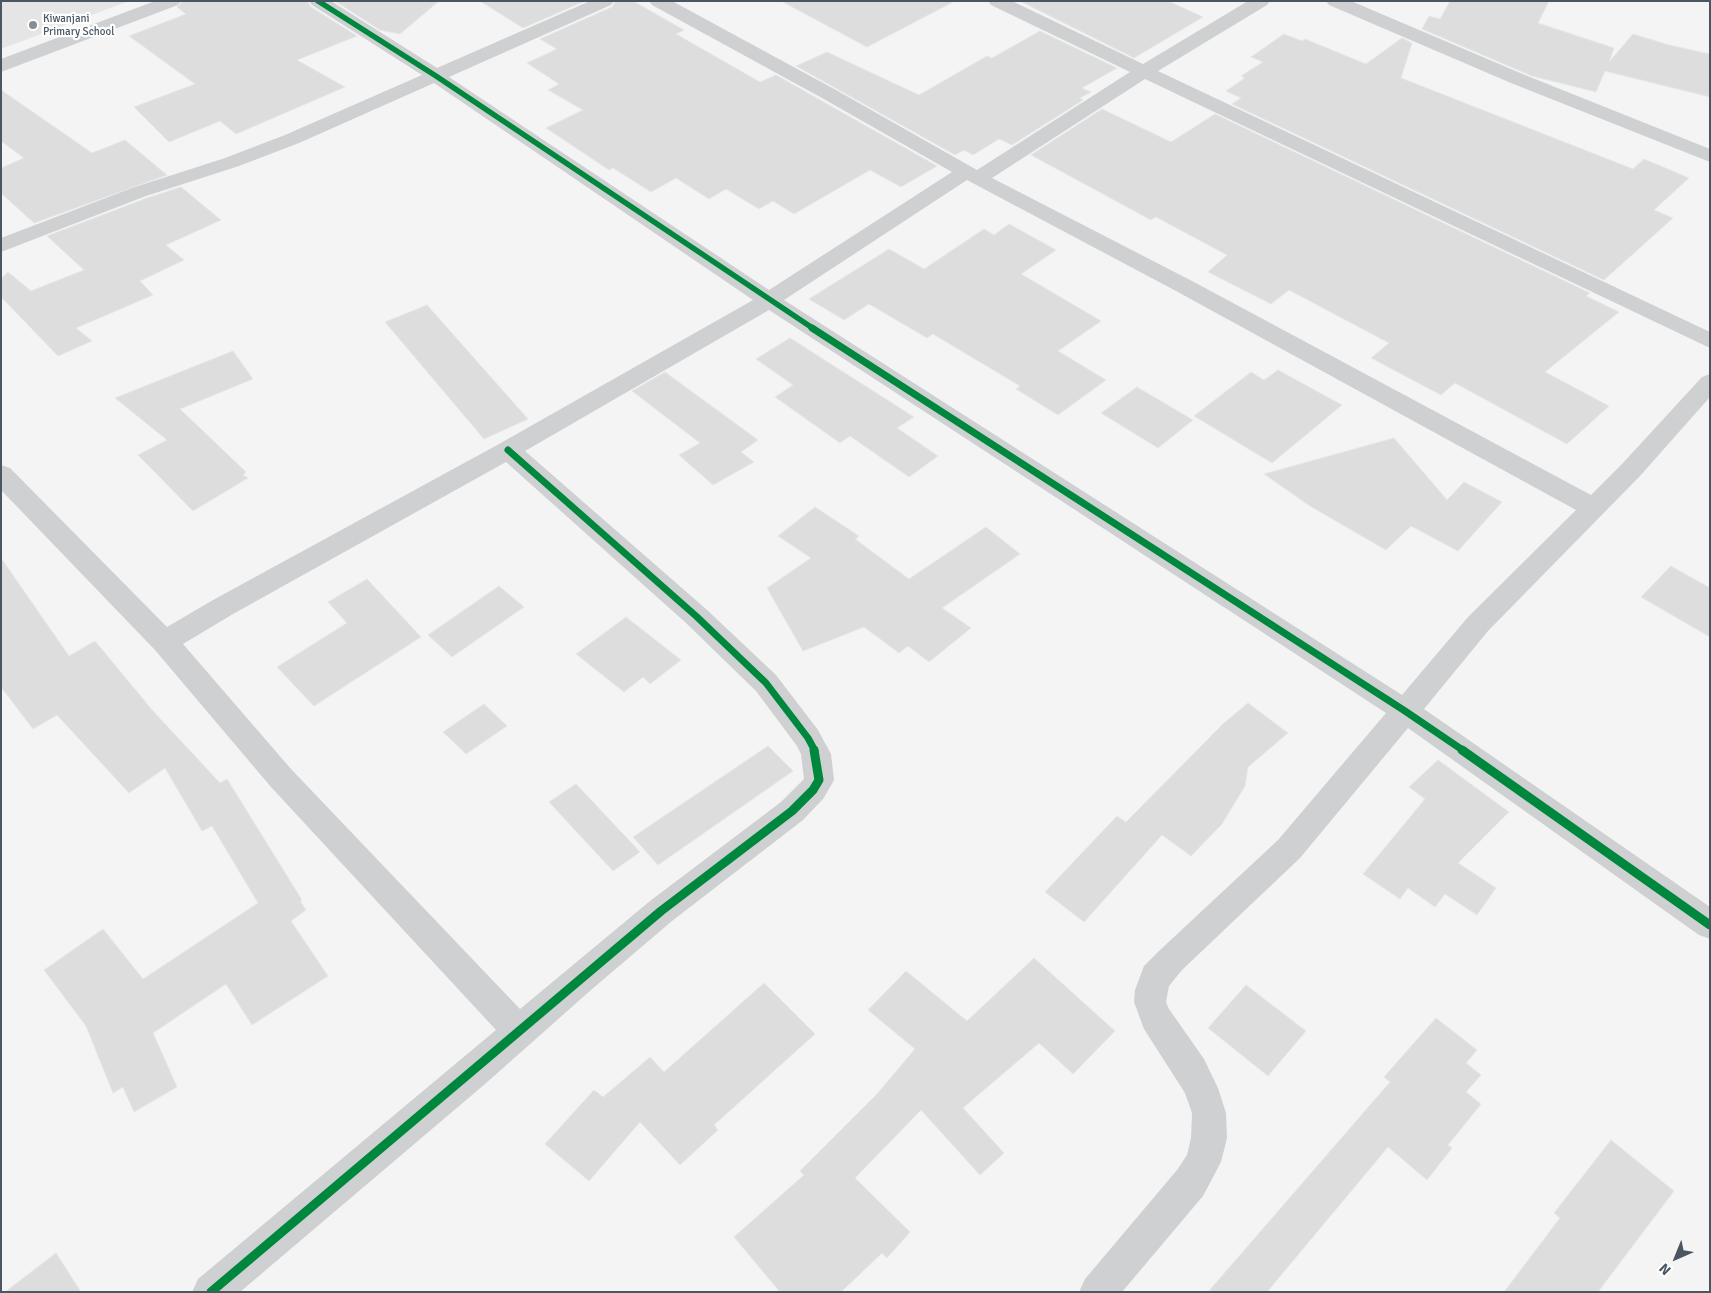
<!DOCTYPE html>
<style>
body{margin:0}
#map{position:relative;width:1711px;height:1293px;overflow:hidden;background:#f4f4f4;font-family:Signika,sans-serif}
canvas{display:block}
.frame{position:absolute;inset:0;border:2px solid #4a5661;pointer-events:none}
.north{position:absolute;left:1651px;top:1233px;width:50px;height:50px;-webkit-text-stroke:4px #fff;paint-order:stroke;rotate:224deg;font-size:14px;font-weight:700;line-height:20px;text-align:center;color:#4a5661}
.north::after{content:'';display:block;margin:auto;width:18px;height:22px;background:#4a5661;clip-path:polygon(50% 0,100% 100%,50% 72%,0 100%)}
</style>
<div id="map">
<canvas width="1711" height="1293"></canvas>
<div class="frame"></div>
<div class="north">N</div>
</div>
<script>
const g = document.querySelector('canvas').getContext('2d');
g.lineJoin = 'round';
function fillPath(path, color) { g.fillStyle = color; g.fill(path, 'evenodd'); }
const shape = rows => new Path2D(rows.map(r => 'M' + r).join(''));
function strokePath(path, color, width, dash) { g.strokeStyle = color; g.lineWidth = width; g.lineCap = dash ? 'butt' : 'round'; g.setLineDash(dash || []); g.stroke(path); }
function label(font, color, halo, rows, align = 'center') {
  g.font = font + ' Signika,sans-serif'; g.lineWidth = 4.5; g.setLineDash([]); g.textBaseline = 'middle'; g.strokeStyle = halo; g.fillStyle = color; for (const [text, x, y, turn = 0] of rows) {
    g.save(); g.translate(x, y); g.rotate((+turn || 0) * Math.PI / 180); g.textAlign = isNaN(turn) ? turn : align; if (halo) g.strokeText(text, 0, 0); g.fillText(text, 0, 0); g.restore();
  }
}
const education = shape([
 [1,1,129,1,1,49]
]);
const building = shape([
 [183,1,307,1,311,7,357,36,297,60,345,87,236,134,220,121,169,142,134,107,195,84,129,36,186,14,177,7,183,1],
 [335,1,439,1,400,34,380,30,335,1],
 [480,1,585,1,523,28,480,1],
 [616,1,633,1,684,30,676,34,760,82,776,75,937,166,901,187,870,170,794,214,773,201,759,209,726,189,709,199,676,178,651,192,613,168,609,170,546,128,583,110,548,90,559,84,527,63,557,49,540,39,612,7,616,1],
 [781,1,955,1,867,47,781,1],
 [1020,1,1168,1,1203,17,1134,58,1020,1],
 [1450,1,1549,1,1538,23,1614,48,1609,62,1633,34,1669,45,1710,54,1710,97,1605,71,1596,92,1532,76,1422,29,1429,16,1440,19,1450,1],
 [1040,31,1117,68,1082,88,1091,92,1080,98,1083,100,1012,145,999,139,973,155,964,150,955,155,796,66,827,52,919,95,987,56,992,58,1040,31],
 [1284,34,1302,41,1305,39,1366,64,1402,38,1412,43,1401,78,1633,169,1644,159,1689,178,1654,210,1673,218,1604,280,1232,104,1241,98,1226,91,1245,78,1241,76,1263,62,1251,57,1284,34],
 [1,90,92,153,125,140,167,175,34,223,1,193,1,168,24,158,1,141,1,90],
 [1102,109,1171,142,1215,114,1590,293,1586,296,1619,312,1545,372,1609,406,1567,444,1455,383,1441,395,1371,358,1389,343,1289,290,1271,304,1208,272,1227,255,1156,217,1151,220,1031,155,1102,109],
 [181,187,221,220,166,245,184,260,140,281,153,295,76,328,92,341,58,356,1,297,1,279,8,272,31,291,84,270,47,236,147,198,181,187],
 [1009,224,1056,250,1021,274,1101,321,1058,351,1106,380,1058,415,1016,389,1020,386,933,334,927,338,869,304,844,320,809,299,889,249,924,269,984,229,994,235,1009,224],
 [427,305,528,419,484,439,385,322,427,305],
 [790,338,914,417,897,428,938,456,909,477,850,436,840,443,775,397,793,385,756,359,790,338],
 [233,351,253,379,180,409,246,472,243,475,248,478,193,511,138,455,167,440,115,398,233,351],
 [1278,370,1342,405,1272,463,1194,416,1251,372,1264,380,1278,370],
 [665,372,758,440,741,452,754,462,713,485,679,455,700,443,632,391,665,372],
 [1137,387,1193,420,1158,448,1101,413,1137,387],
 [1394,438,1447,500,1464,482,1502,502,1458,551,1411,526,1386,550,1310,506,1264,474,1394,438],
 [815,507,859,536,855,539,909,579,986,527,1020,554,942,608,971,628,929,662,908,646,899,653,864,627,803,651,767,588,811,558,778,536,815,507],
 [1,558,69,656,95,641,153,711,220,783,227,779,302,900,300,901,306,910,291,921,328,976,252,1025,226,984,153,1033,177,1087,134,1112,123,1087,113,1093,86,1026,44,970,103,929,143,979,258,903,212,826,202,831,165,768,129,793,57,715,33,729,1,687,1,558],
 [1671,566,1710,588,1710,637,1641,597,1671,566],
 [367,579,421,637,314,706,277,667,347,623,328,602,367,579],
 [499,586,524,607,452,657,428,635,499,586],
 [626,617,681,660,650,684,643,677,624,692,576,654,626,617],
 [1248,703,1288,733,1248,767,1245,786,1222,824,1191,856,1162,835,1084,922,1045,892,1117,816,1126,822,1224,723,1248,703],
 [484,704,507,726,466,754,443,732,484,704],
 [768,746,793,771,658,865,633,837,768,746],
 [1438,760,1509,812,1458,863,1496,888,1477,915,1445,894,1435,907,1408,888,1400,899,1363,874,1425,799,1409,787,1438,760],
 [576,784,640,852,613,871,549,802,576,784],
 [1034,958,1115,1031,1073,1074,1039,1043,963,1108,1004,1153,980,1175,921,1110,855,1178,910,1232,887,1258,882,1253,841,1292,780,1292,734,1237,804,1175,800,1171,877,1094,915,1049,868,1010,906,971,967,1021,1034,958],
 [764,983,815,1034,714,1125,718,1130,680,1165,640,1122,589,1181,545,1144,594,1090,603,1097,650,1057,664,1072,764,983],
 [1246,985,1306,1031,1268,1076,1208,1028,1246,985],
 [1436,1018,1477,1050,1466,1063,1481,1075,1466,1092,1481,1104,1448,1145,1452,1148,1427,1180,1388,1147,1267,1292,1208,1292,1390,1082,1384,1077,1436,1018],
 [1611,1140,1674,1191,1598,1292,1504,1292,1560,1218,1554,1213,1611,1140],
 [56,1253,81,1292,5,1292,56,1253]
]);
const minor = shape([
 [155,1,181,1,178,5,1,72,1,59,155,1],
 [309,1,331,1,437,68,590,1,614,1,611,5,449,77,769,290,952,172,822,98,652,5,649,1,672,1,836,90,977,170,1130,72,991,5,988,1,1012,1,1143,64,1248,1,1270,1,1267,5,1158,71,1710,332,1710,348,1145,79,992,178,1192,281,1591,495,1622,464,1702,377,1710,374,1710,397,1640,476,1488,631,1424,709,1710,907,1710,939,1699,935,1408,728,1300,858,1182,970,1169,986,1166,1002,1169,1009,1204,1059,1218,1088,1226,1113,1227,1138,1221,1162,1203,1196,1122,1292,1079,1292,1085,1279,1177,1170,1187,1155,1191,1138,1192,1113,1185,1093,1144,1029,1134,1002,1135,990,1144,966,1160,950,1278,840,1386,713,769,310,525,451,706,609,776,675,818,730,831,754,834,780,829,789,823,799,803,820,672,921,591,990,485,1084,240,1292,192,1292,198,1279,496,1030,271,787,155,650,1,490,1,465,10,468,167,627,213,600,499,444,753,300,434,83,299,143,239,166,146,196,1,252,1,238,132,188,225,158,285,135,422,75,312,5,309,1],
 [967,180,1176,291,1576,510,1468,617,1402,695,784,300,967,180],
 [506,462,686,623,756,691,797,746,801,754,804,779,781,802,650,901,520,1009,291,769,183,644,233,614,506,462],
 [1326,1,1351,1,1525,75,1710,149,1710,162,1511,83,1329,5,1326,1]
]);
const cyclewayFar2 = shape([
 [318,1,436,76,814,329]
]);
const cyclewayFar1 = shape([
 [812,328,1405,711,1464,751],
 [508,450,696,616,766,683,808,738,815,751]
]);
const cycleway = shape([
 [1462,750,1710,925],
 [211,1292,661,911,792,811,813,790,819,780,814,750]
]);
const markers = [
 [33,25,5,"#868d94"]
];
const farPoinames = [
 ["Kiwanjani",43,19],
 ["Primary School",43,32]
];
fillPath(education, '#e6e5e6');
fillPath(building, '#ddddde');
strokePath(building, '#e5e6e7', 1);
fillPath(minor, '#ced0d2');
strokePath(cyclewayFar2, '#00873e', 5.5);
strokePath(cyclewayFar1, '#00873e', 7);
strokePath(cycleway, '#00873e', 9);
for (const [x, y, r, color] of markers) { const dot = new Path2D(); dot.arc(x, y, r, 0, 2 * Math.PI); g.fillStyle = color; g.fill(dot); strokePath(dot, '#fff', 2); }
label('11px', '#4a5661', '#fff', farPoinames, 'left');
</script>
